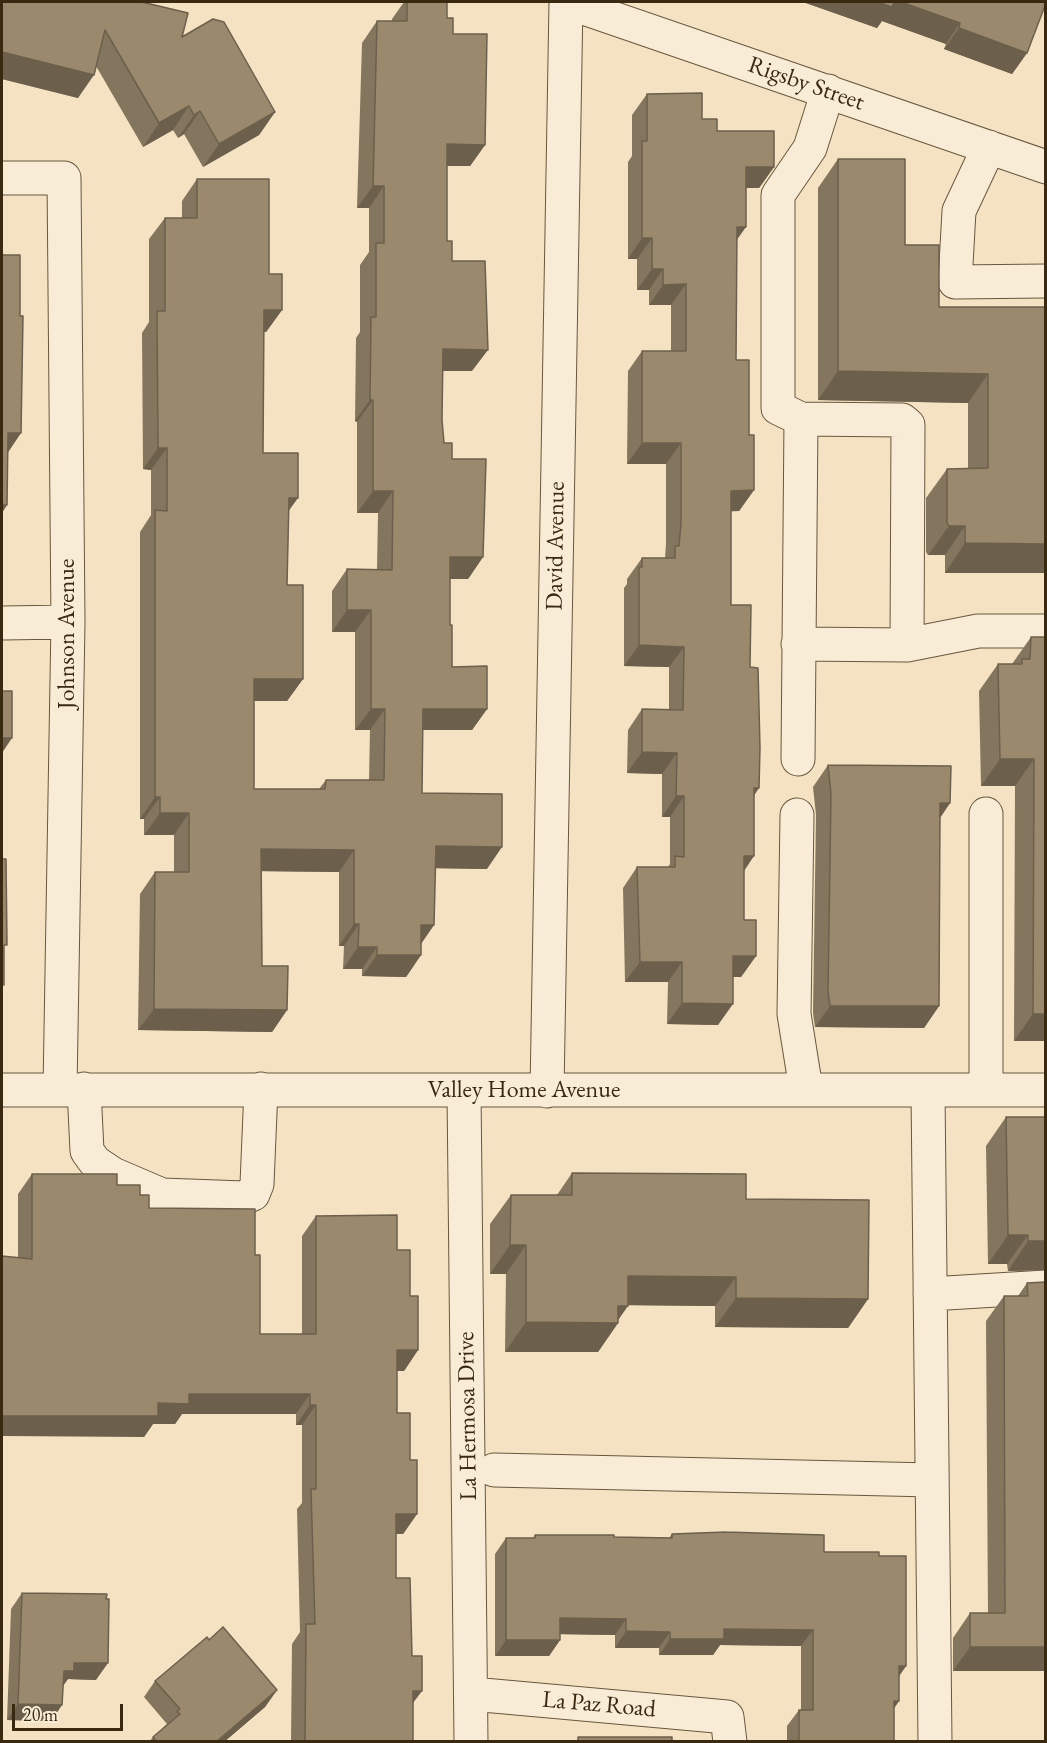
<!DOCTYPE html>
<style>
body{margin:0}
#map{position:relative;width:1047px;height:1743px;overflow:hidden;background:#f4e2c2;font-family:"EB Garamond",serif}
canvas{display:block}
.frame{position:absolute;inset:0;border:3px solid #392911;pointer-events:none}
.scale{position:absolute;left:12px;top:1704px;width:111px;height:27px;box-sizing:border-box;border:3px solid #392911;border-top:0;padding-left:8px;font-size:18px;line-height:21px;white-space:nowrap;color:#392911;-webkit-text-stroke:4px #f8ecd7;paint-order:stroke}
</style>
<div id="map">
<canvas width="1047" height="1743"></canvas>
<div class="frame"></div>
<div class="scale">20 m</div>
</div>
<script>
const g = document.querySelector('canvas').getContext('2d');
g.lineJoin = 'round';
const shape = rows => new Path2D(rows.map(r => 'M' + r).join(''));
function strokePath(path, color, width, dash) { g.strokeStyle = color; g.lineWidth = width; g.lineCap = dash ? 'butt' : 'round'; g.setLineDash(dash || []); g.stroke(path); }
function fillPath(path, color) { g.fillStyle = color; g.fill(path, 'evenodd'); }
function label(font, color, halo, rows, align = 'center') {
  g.font = font + ' "EB Garamond",serif'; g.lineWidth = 5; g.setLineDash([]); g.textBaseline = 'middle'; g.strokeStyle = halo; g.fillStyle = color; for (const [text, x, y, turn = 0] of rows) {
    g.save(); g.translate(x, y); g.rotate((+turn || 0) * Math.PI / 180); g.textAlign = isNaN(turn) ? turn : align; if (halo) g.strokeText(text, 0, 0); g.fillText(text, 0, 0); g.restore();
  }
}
const minor = shape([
 [566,2,1046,167],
 [828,91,810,148,778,195,778,408,801,419,902,420,908,425,907,645],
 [989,147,959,211,955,282,1046,281],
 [2,178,64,178,68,622,60,1089],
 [2,623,68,622],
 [798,644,907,645,978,631,1046,631],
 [798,759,801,419],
 [986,814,986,1090],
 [797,815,794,1014,806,1089],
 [84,1089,87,1151,95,1162,113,1174,162,1195,244,1198,253,1194,257,1184,261,1089],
 [2,1090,1046,1090],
 [464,1091,471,1742],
 [547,1091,566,2],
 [928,1091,935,1742],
 [930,1294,1046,1287],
 [494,1470,932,1480],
 [472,1694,727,1717,730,1742]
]);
const wall = shape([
 [2,2,182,37,275,112,259,135,203,167,184,134,178,138,173,130,143,147,96,66,78,98,2,79],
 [404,2,447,2,447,18,453,34,485,145,470,166,447,166,447,241,472,371,443,371,442,420,444,443,452,459,483,557,468,579,450,579,450,625,452,667,487,709,472,730,423,730,422,793,487,869,435,868,434,925,421,943,421,955,406,977,362,976,362,969,343,969,344,946,339,946,339,872,261,871,262,966,287,1010,272,1032,138,1030,140,894,155,872,174,872,174,835,144,835,144,819,140,819,140,532,151,515,151,470,143,469,142,333,149,322,149,239,165,218,182,218,182,201,197,179,269,274,282,310,266,332,264,332,263,453,289,511,287,585,303,679,287,701,254,701,254,789,319,789,326,780,369,780,370,730,355,730,355,632,332,632,332,591,347,569,377,570,378,513,357,513,357,422,355,421,356,338,360,332,360,265,369,252,369,208,357,208,362,43,377,21,392,21,392,19],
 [803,2,1046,2,1027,53,1012,74,944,49,946,44,882,21,877,28],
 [647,94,702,119,717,131,774,167,759,188,746,188,737,240,736,360,749,435,754,490,739,511,731,511,731,605,750,667,754,795,744,870,744,920,756,956,741,977,733,977,718,1025,667,1024,668,982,625,982,623,888,637,867,668,867,670,864,670,817,662,817,662,774,627,773,628,730,642,709,669,709,669,667,624,666,624,588,627,584,627,579,642,558,665,558,666,544,666,464,627,464,628,371,642,351,671,351,671,305,649,305,649,290,637,290,637,259,628,259,628,162,632,156,632,115],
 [838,159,905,245,939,307,1046,307,1046,573,945,573,945,555,928,555,926,552,926,498,947,469,968,468,968,403,818,400,818,188],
 [1031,637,1046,637,1046,1041,1014,1041,1015,786,981,786,979,691,998,664,1012,664],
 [828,765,950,803,940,818,939,1006,924,1028,815,1027,813,1013,816,815,813,787],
 [1006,1117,1046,1117,1046,1270,1008,1271,1007,1264,988,1264,986,1146],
 [572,1173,746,1199,868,1299,848,1328,715,1327,715,1306,628,1305,618,1320,618,1323,598,1352,505,1352,506,1274,490,1274,490,1224,511,1195,557,1195],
 [32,1174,117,1185,140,1195,149,1208,255,1255,260,1334,302,1334,302,1236,316,1216,397,1250,410,1296,418,1350,404,1371,397,1371,397,1413,410,1460,417,1514,403,1534,396,1534,396,1578,413,1703,413,1742,291,1742,292,1644,300,1632,297,1509,302,1503,302,1425,296,1425,296,1414,182,1414,175,1424,153,1424,144,1437,18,1257,18,1194],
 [1027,1283,1046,1671,953,1671,953,1638,970,1613,988,1613,986,1321,1004,1296,1018,1296],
 [672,1534,824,1552,879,1556,906,1666,899,1676,899,1701,894,1708,894,1742,787,1742,787,1726,799,1710,801,1710,801,1646,720,1645,713,1655,659,1655,659,1648,615,1648,615,1635,560,1634,560,1640,549,1656,495,1656,495,1554,506,1538,533,1538,535,1535,669,1538],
 [22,1593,96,1680,68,1679,63,1686,62,1705,51,1721,7,1720,11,1609],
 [209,1640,277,1690,265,1707,224,1742,149,1742,153,1737,167,1724,144,1697,155,1681]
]);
const shadedWall = shape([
 [803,2,901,2,960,23,946,44,882,21,877,28],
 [959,28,1027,53,1012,74,944,49],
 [2,52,94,75,78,98,2,79],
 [189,106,173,130,143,147,159,123],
 [200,111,184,134,178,138,194,115],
 [275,112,259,135,203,167,219,144],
 [447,144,485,145,470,166,432,166],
 [746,167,774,167,759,188,731,188],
 [373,186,384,186,369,208,357,208],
 [737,227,746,227,731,248],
 [642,238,652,238,637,259,628,259],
 [652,269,663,269,649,290,637,290],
 [686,284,671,305,649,305,663,285],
 [264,310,282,310,266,332,249,332],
 [443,349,488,350,472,371,428,371],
 [838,371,988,374,968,403,818,400],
 [370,400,373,400,357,422,355,421],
 [8,433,21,433,5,457],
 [642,443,681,443,666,464,627,464],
 [158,448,167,448,151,470,143,469],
 [754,490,739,511,717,512,731,491],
 [373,491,393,491,378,513,357,513],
 [289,498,298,498,282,520],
 [2,505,7,505,2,513],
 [949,526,965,526,945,555,928,555],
 [965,543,1046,544,1046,573,945,573],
 [450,557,483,557,468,579,435,579],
 [347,610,371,610,355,632,332,632],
 [639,645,684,647,669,667,624,666],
 [254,679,303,679,287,701,239,701],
 [371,709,385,709,370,730,355,730],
 [423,709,487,709,472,730,408,730],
 [2,738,12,738,2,753],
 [642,752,677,753,662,774,627,773],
 [1000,759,1034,759,1015,786,981,786],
 [754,788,759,788,745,809],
 [676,796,684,796,670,817,662,817],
 [155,797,160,797,144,819,140,819],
 [940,803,950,803,935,825],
 [160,813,189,813,174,835,144,835],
 [436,846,502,847,487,869,420,868],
 [261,849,354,850,339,872,246,871],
 [744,856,754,856,740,877],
 [354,924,359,924,344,946,339,946],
 [421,925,434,925,419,947],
 [358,947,377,947,362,969,343,969],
 [377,955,421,955,406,977,362,976],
 [733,956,756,956,741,977,718,977],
 [640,962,682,962,668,982,625,982],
 [682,1003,733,1004,718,1025,667,1024],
 [830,1006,939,1006,924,1028,815,1027],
 [154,1009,287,1010,272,1032,138,1030],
 [1033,1014,1046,1014,1046,1041,1014,1041],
 [1008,1235,1028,1235,1007,1264,988,1264],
 [1028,1241,1046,1241,1046,1270,1008,1271],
 [510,1245,526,1245,506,1274,490,1274],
 [628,1276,736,1277,715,1306,608,1305],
 [736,1298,868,1299,848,1328,715,1327],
 [618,1306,628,1306,616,1323,618,1323,598,1352,505,1352,526,1322],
 [397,1350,418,1350,404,1371,383,1371],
 [189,1394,310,1394,296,1414,182,1414,175,1424,153,1424,144,1437,2,1436,2,1416,158,1403],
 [310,1405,316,1405,302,1425,296,1425],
 [396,1514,417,1514,403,1534,381,1534],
 [560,1618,626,1619,615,1635,549,1634],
 [724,1629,813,1630,801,1646,720,1645,713,1655,659,1655,670,1639],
 [626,1631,670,1632,659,1648,615,1648],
 [506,1640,560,1640,549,1656,495,1656],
 [970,1647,1046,1647,1046,1671,953,1671],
 [74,1663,108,1663,96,1680,68,1679,62,1687,64,1671],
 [899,1666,906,1666,895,1682],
 [277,1690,265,1707,224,1742,216,1742],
 [413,1691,422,1691,407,1711],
 [894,1701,899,1701,888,1717],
 [18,1704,62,1705,51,1721,7,1720]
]);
const building = shape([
 [2,2,142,2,188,13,182,37,213,19,224,22,275,112,219,144,200,111,194,115,189,106,159,123,105,30,94,75,2,52,2,2],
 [407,2,447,2,447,18,453,18,453,34,487,34,485,145,447,144,447,241,452,241,452,261,485,261,488,350,443,349,442,420,444,443,452,443,452,459,486,459,483,557,450,557,450,625,452,625,452,667,487,666,487,709,423,709,422,793,502,794,502,847,436,846,434,925,421,925,421,955,377,955,377,947,358,947,359,924,354,924,354,850,261,849,262,966,288,966,287,1010,154,1009,155,872,189,872,189,813,160,813,160,797,155,797,155,510,167,511,167,448,158,448,157,311,165,311,165,218,197,218,197,179,269,179,269,274,282,274,282,310,264,310,263,453,298,453,298,498,289,498,287,585,303,585,303,679,254,679,254,789,325,789,326,780,384,780,385,709,371,709,371,610,347,610,347,569,392,570,393,491,373,491,373,400,370,400,371,317,376,317,376,243,384,243,384,186,373,186,377,21,407,21,407,2],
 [877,2,894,2,892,7,877,2],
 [901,2,1046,2,1046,3,1027,53,959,28,960,23,901,2],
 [702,93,702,119,717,119,717,131,774,131,774,167,746,167,746,227,737,227,736,360,749,360,749,435,754,435,754,490,731,491,731,605,751,605,750,667,758,668,760,748,759,788,754,788,754,856,744,856,744,920,756,920,756,956,733,956,733,1004,682,1003,682,962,640,962,637,867,675,867,675,856,684,857,684,796,676,796,677,753,642,752,642,709,683,710,684,647,639,645,639,567,642,567,642,558,675,558,675,546,679,546,681,523,681,443,642,443,642,351,686,351,686,284,663,285,663,269,652,269,652,238,642,238,642,141,647,141,647,94,702,93],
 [838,159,905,159,905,245,939,245,939,307,1046,307,1046,544,965,543,965,526,949,526,947,523,947,469,988,468,988,374,838,371,838,159],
 [2,255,20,255,20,316,23,316,21,433,8,433,7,505,2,505,2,255],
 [1031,637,1046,637,1046,1014,1033,1014,1034,759,1000,759,998,664,1022,664,1022,659,1030,659,1031,637],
 [2,691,12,691,12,738,2,738,2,774,2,691],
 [828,765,951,766,950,803,940,803,939,1006,830,1006,828,991,831,794,828,765],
 [2,859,6,859,7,945,4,945,4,985,2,985,2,859],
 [1006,1117,1046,1117,1046,1241,1028,1241,1028,1235,1008,1235,1006,1117],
 [572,1173,746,1174,746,1199,869,1200,868,1299,736,1298,736,1277,628,1276,628,1306,618,1306,618,1323,526,1322,526,1245,510,1245,511,1195,572,1195,572,1173],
 [32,1174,117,1174,117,1185,140,1185,140,1195,149,1195,149,1208,255,1209,255,1255,260,1255,260,1334,316,1334,316,1216,397,1215,397,1250,410,1250,410,1296,418,1296,418,1350,397,1350,397,1413,410,1413,410,1460,417,1460,417,1514,396,1514,396,1578,410,1578,412,1656,422,1656,422,1691,413,1691,413,1742,305,1742,306,1624,315,1624,311,1489,316,1489,316,1405,310,1405,310,1394,189,1394,189,1404,158,1403,158,1416,2,1416,2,1256,32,1259,32,1174],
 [1046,1282,1046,1647,970,1647,970,1613,1005,1613,1004,1296,1028,1296,1027,1283,1046,1282],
 [726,1532,824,1535,824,1552,879,1552,879,1556,906,1556,906,1666,899,1666,899,1701,894,1701,894,1742,799,1742,799,1710,813,1710,813,1630,724,1629,724,1639,670,1639,670,1632,626,1631,626,1619,560,1618,560,1640,506,1640,506,1538,535,1538,535,1535,614,1535,614,1537,672,1538,672,1534,726,1532],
 [22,1593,107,1594,106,1599,109,1599,108,1663,74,1663,74,1671,64,1671,62,1705,18,1704,22,1593],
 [223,1627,277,1690,216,1742,157,1742,153,1737,180,1714,177,1711,180,1709,155,1681,207,1637,209,1640,223,1627],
 [578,1737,672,1737,672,1742,578,1742,578,1737]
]);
const streetNames = [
 ["Rigsby Street",806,84,19],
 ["David Avenue",556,546,-89],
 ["Johnson Avenue",67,634,-90],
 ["Valley Home Avenue",524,1090],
 ["La Hermosa Drive",468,1416,-91],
 ["La Paz Road",599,1705,5]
];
strokePath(minor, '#68573d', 35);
strokePath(minor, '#f8ecd7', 33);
fillPath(wall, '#84765e');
fillPath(shadedWall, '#6c604c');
fillPath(building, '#9a896d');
strokePath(building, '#6c604c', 1.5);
label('24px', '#392911', '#f8ecd7', streetNames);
</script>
